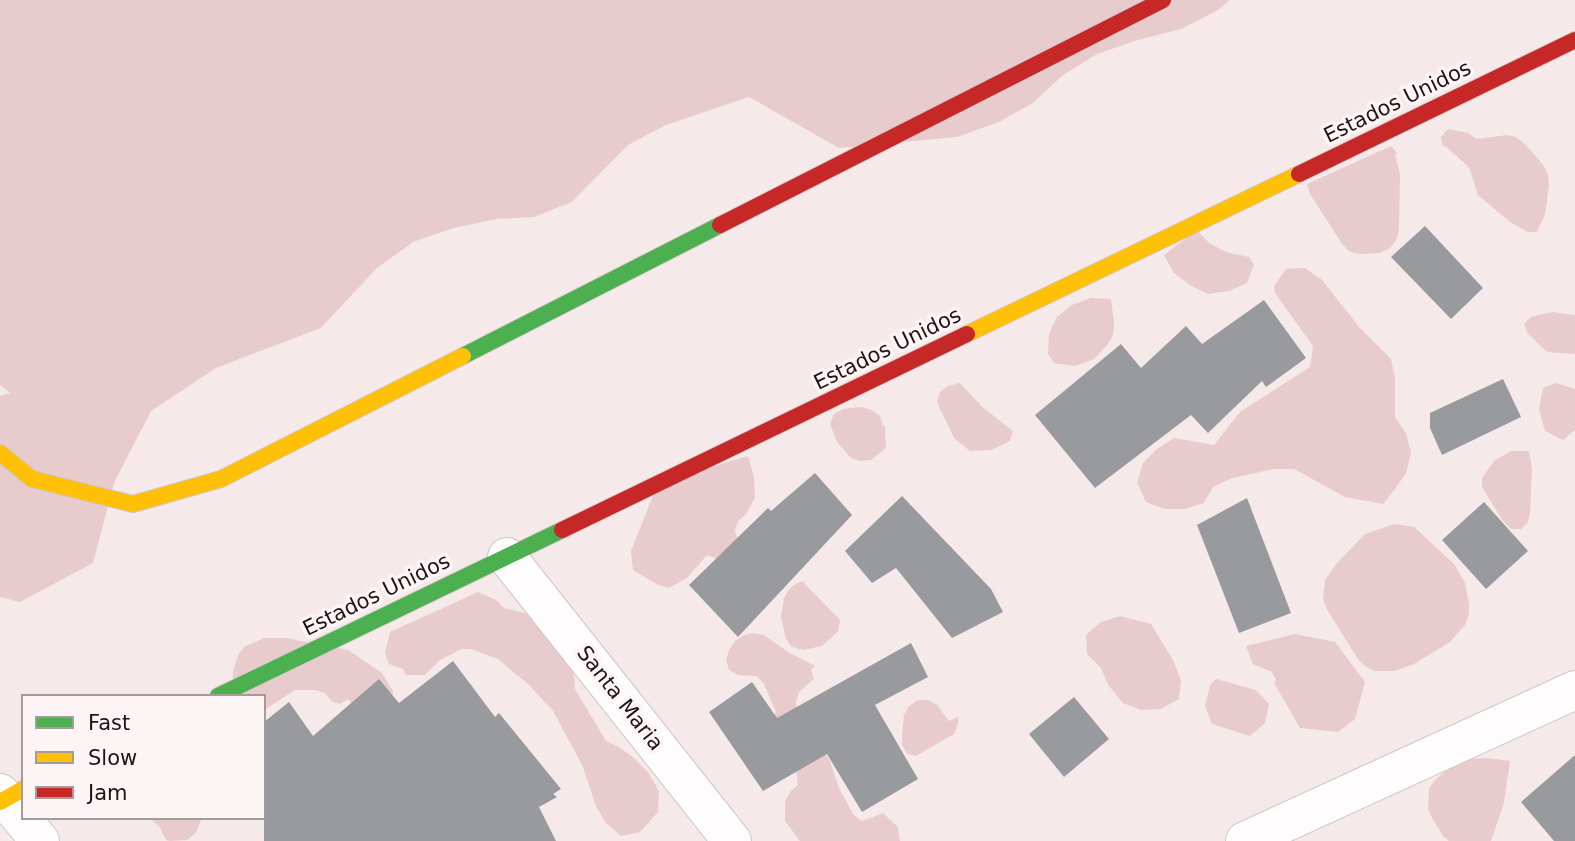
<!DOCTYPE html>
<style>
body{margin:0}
#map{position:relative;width:1575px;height:841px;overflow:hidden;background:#f6e9e9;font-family:"DejaVu Sans",sans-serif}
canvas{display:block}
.legend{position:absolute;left:21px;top:694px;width:245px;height:126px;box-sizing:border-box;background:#fdf5f5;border:2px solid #a59b9b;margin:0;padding:9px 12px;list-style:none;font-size:21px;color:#221415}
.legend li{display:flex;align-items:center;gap:14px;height:35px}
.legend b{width:35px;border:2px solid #a59b9b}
</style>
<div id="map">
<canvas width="1575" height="841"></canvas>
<ul class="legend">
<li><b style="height:9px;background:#4caf50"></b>Fast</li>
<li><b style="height:9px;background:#ffc107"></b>Slow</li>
<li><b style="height:9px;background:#c62828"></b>Jam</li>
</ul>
</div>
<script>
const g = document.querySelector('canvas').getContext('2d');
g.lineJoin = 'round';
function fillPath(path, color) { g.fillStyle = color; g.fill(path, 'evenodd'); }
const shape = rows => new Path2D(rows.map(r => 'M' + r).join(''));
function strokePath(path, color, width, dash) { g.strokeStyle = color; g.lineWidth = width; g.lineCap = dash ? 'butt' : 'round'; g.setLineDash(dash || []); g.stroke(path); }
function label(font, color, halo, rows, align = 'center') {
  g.font = font + ' "DejaVu Sans",sans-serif'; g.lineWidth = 7; g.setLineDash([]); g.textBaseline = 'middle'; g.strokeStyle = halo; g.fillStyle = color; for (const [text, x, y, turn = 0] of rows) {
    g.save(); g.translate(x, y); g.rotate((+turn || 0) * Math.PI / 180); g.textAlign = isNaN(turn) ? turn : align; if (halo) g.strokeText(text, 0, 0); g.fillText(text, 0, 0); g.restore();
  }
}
const green = shape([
 [0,0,1230,0,1218,10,1181,29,1138,40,1097,54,1063,75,1033,103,999,122,957,137,839,148,749,97,666,125,628,145,572,202,534,217,496,219,454,228,413,242,377,268,321,328,216,368,151,411,114,483,93,563,20,602,0,597,0,396,10,393,0,385],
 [1448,129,1468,133,1477,139,1507,135,1516,137,1525,144,1544,166,1548,175,1549,186,1545,214,1537,232,1528,232,1510,222,1478,195,1469,167,1445,146,1443,147,1441,137],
 [1391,146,1398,154,1395,154,1400,174,1399,229,1397,239,1390,248,1380,253,1359,254,1349,251,1342,244,1310,194,1307,184],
 [1197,230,1210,244,1229,253,1249,257,1254,264,1247,283,1229,291,1208,294,1191,286,1174,273,1164,255],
 [1305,268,1322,280,1360,328,1391,359,1395,378,1395,417,1406,433,1411,453,1406,473,1395,489,1383,504,1345,497,1294,469,1274,469,1232,478,1213,487,1204,503,1185,509,1165,509,1146,502,1137,483,1143,463,1157,449,1174,438,1214,445,1240,412,1310,367,1313,346,1275,293,1274,286,1286,269],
 [1091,298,1111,299,1114,324,1113,335,1108,344,1094,359,1084,363,1075,366,1054,363,1048,354,1049,334,1057,317,1072,305],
 [1552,312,1575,315,1575,354,1547,352,1528,334,1524,324,1531,317],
 [960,383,981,406,1013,431,1010,441,991,450,970,451,954,438,937,402,940,392,948,386],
 [1556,383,1575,389,1575,430,1563,440,1545,431,1539,410,1543,388],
 [862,407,872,410,880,416,883,426,885,426,886,448,871,460,860,461,851,458,837,442,830,424,834,414,843,409],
 [1511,451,1529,451,1532,469,1530,512,1528,522,1521,529,1511,529,1503,521,1482,487,1482,478,1494,461],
 [748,456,754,477,755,498,746,514,738,521,735,531,738,541,717,559,707,555,687,578,669,588,658,585,633,570,631,551,658,483],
 [1394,524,1414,527,1454,564,1465,583,1469,604,1469,614,1465,625,1450,642,1414,664,1395,671,1374,671,1365,666,1358,659,1326,608,1323,599,1325,580,1337,563,1365,534],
 [806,581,804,583,840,620,838,631,830,639,822,646,803,650,792,647,786,639,781,617,784,598,789,589,797,583],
 [478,592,496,600,504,608,536,616,573,662,575,689,606,741,617,746,634,758,648,772,659,791,658,812,640,832,621,836,606,823,596,806,583,767,553,711,529,685,498,659,471,649,462,649,440,660,425,675,406,675,403,669,389,664,385,653,390,632],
 [1120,616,1151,624,1173,660,1181,680,1179,699,1161,709,1141,710,1123,703,1109,686,1101,668,1087,654,1086,635,1101,622],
 [753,633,764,635,788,652,815,666,811,670,814,679,799,692,796,701,798,720,770,720,776,712,764,684,757,676,738,675,729,670,726,660,729,650,735,641,744,635],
 [1295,634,1335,642,1365,682,1355,719,1338,732,1300,728,1274,683,1276,680,1272,672,1253,664,1246,646],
 [264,638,286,638,348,650,382,673,393,691,392,701,364,719,348,699,340,704,331,701,325,693,315,690,295,690,264,710,264,696,232,696,233,671,238,655,244,647],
 [1216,679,1256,690,1269,704,1265,723,1250,736,1212,724,1205,706,1210,685],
 [918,700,928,700,937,705,949,721,958,717,958,724,954,734,916,756,907,754,902,745,902,735,904,715,909,706],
 [819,744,830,761,839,788,853,814,862,821,883,813,898,827,900,841,800,841,785,821,785,802,790,792,798,785,797,775,792,766],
 [1488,758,1510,761,1504,803,1491,841,1449,841,1443,836,1432,818,1428,809,1429,789,1434,781,1450,767,1468,759],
 [149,818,202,818,196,833,187,840,170,841,166,840,159,826]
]);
const building = shape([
 [1425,226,1483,288,1451,319,1391,257],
 [1264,300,1306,358,1266,387,1262,381,1208,433,1191,415,1095,488,1035,415,1121,344,1141,368,1186,326,1202,344],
 [1503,379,1521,417,1442,455,1430,428,1430,413],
 [815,473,852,515,738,637,689,585,768,508,771,511],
 [902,496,991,589,1003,612,952,638,896,568,872,583,845,551],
 [1247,498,1291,613,1239,633,1197,525],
 [1484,502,1528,551,1486,589,1442,540],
 [911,643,928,677,875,705,918,779,862,812,827,754,763,791,709,712,752,682,777,718],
 [453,661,495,717,499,713,561,789,553,794,557,797,539,807,556,841,264,841,264,722,289,702,313,736,379,679,399,703],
 [1074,697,1109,739,1064,777,1029,734],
 [1575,755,1575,841,1554,841,1521,802]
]);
const street = shape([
 [507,557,732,841],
 [0,793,40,841],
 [1245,841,1575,690]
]);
const fast = shape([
 [463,356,720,225],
 [218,696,562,530]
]);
const slow = shape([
 [967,334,1299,174],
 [0,453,32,479,133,504,221,479,463,356],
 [0,802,23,789]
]);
const jam = shape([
 [1299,174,1575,40],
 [720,225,1163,0],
 [562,530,967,334]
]);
const streetNames = [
 ["Estados Unidos",1398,103,-26],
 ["Estados Unidos",888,350,-26],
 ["Estados Unidos",377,596,-26],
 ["Santa Maria",619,699,52]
];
fillPath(green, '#e8cccd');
fillPath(building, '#999a9d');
strokePath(street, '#d2c5c5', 40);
strokePath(fast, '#d2c5c5', 18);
strokePath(slow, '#d2c5c5', 18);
strokePath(jam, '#d2c5c5', 18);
strokePath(street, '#fefcfc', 38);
strokePath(fast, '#4caf50', 16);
strokePath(slow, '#ffc107', 16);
strokePath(jam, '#c62828', 16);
label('21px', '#221415', '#fdf5f5', streetNames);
</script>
